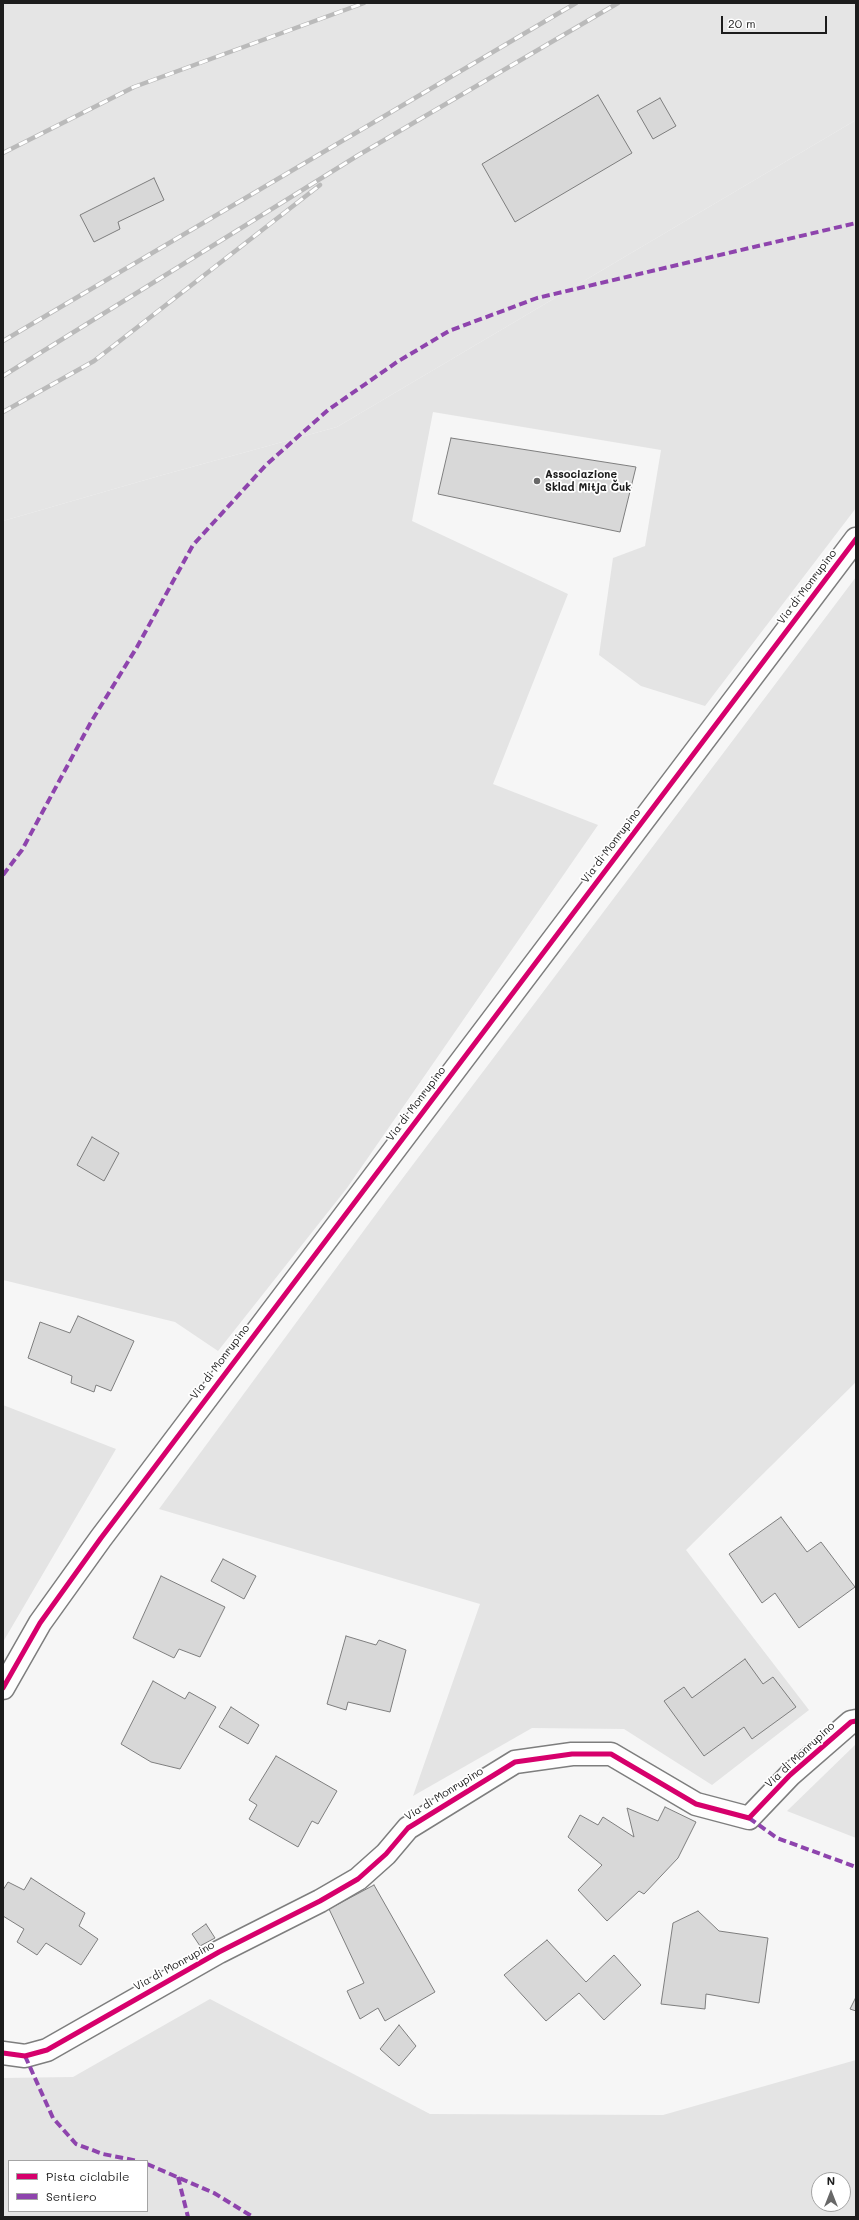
<!DOCTYPE html>
<meta charset="utf-8">
<style>
body{margin:0}
#map{position:relative;width:859px;height:2220px;overflow:hidden;background:#f6f6f6;font-family:Mali,sans-serif}
canvas{display:block}
.frame{position:absolute;inset:0;border:4px solid #1c1c1c;pointer-events:none}
.legend{position:absolute;left:8px;top:2160px;width:140px;height:52px;box-sizing:border-box;background:#fff;border:1px solid #a4a4a4;margin:0;padding:5px 7px;list-style:none;font-size:12px;color:#1c1c1c}
.legend li{display:flex;align-items:center;gap:8px;height:20px}
.legend b{width:20px;border:1px solid #a4a4a4}
.north{position:absolute;left:811px;top:2172px;width:40px;height:40px;box-sizing:border-box;background:#fff;border:1px solid #a4a4a4;border-radius:50%;rotate:0deg;font-size:11px;font-weight:700;line-height:16px;text-align:center;color:#1c1c1c}
.north::after{content:'';display:block;margin:auto;width:14px;height:18px;background:#686868;clip-path:polygon(50% 0,100% 100%,50% 72%,0 100%)}
.scale{position:absolute;left:721px;top:16px;width:106px;height:18px;box-sizing:border-box;border:2px solid #1c1c1c;border-top:0;padding-left:5px;font-size:12px;line-height:14px;white-space:nowrap;color:#1c1c1c;-webkit-text-stroke:3px #fff;paint-order:stroke}
</style>
<div id="map">
<canvas width="859" height="2220"></canvas>
<div class="frame"></div>
<ul class="legend">
<li><b style="height:5px;background:#d6006c"></b>Pista ciclabile</li>
<li><b style="height:5px;background:#8e44ad"></b>Sentiero</li>
</ul>
<div class="north">N</div>
<div class="scale">20 m</div>
</div>
<script>
const g = document.querySelector('canvas').getContext('2d');
g.lineJoin = 'round';
function fillPath(path, color) { g.fillStyle = color; g.fill(path, 'evenodd'); }
const shape = rows => new Path2D(rows.map(r => 'M' + r).join(''));
function strokePath(path, color, width, dash) { g.strokeStyle = color; g.lineWidth = width; g.lineCap = dash ? 'butt' : 'round'; g.setLineDash(dash || []); g.stroke(path); }
function label(font, color, halo, rows, align = 'center') {
  g.font = font + ' Mali,sans-serif'; g.lineWidth = 3.5; g.setLineDash([]); g.textBaseline = 'middle'; g.strokeStyle = halo; g.fillStyle = color; for (const [text, x, y, turn = 0] of rows) {
    g.save(); g.translate(x, y); g.rotate((+turn || 0) * Math.PI / 180); g.textAlign = isNaN(turn) ? turn : align; if (halo) g.strokeText(text, 0, 0); g.fillText(text, 0, 0); g.restore();
  }
}
const built = shape([
 [3,3,856,3,856,120,337,427,159,476,3,521]
]);
const green = shape([
 [856,120,856,508,705,706,641,686,599,655,613,558,645,546,661,450,433,412,412,521,568,594,493,784,598,825,347,1188,218,1351,175,1322,3,1280,3,521,159,476,337,427],
 [856,577,856,1382,686,1550,809,1710,712,1785,624,1729,532,1728,413,1796,480,1604,159,1509,390,1195],
 [3,1405,116,1449,3,1642],
 [856,1744,856,1838,787,1811],
 [210,1999,430,2114,663,2115,856,2060,856,2217,3,2217,3,2078,73,2077],
 [9,2161,147,2161,147,2211,9,2211],
 [819,2180,843,2180,843,2204,819,2204]
]);
const building = shape([
 [598,95,632,153,515,222,482,164,598,95],
 [660,98,676,126,653,139,637,111,660,98],
 [154,178,164,200,118,222,120,229,94,242,80,215,154,178],
 [451,438,636,467,620,532,438,494,451,438],
 [92,1137,119,1153,104,1181,77,1165,92,1137],
 [78,1316,134,1341,111,1391,96,1385,94,1392,71,1383,72,1376,28,1358,40,1322,70,1333,78,1316],
 [781,1517,807,1552,821,1542,855,1587,799,1628,775,1593,762,1603,729,1554,781,1517],
 [223,1559,256,1576,244,1599,211,1581,223,1559],
 [161,1576,225,1607,200,1657,179,1649,174,1658,133,1638,161,1576],
 [346,1636,376,1645,379,1640,406,1650,390,1712,348,1702,346,1710,327,1704,346,1636],
 [745,1659,763,1684,773,1677,796,1707,752,1739,744,1727,704,1756,664,1701,684,1687,692,1698,745,1659],
 [153,1681,185,1699,189,1692,216,1707,180,1769,151,1762,121,1744,153,1681],
 [231,1707,259,1725,248,1744,219,1727,231,1707],
 [276,1756,337,1791,318,1824,312,1821,298,1847,249,1819,257,1805,249,1800,276,1756],
 [665,1807,696,1822,678,1858,644,1894,639,1891,607,1921,578,1890,602,1865,568,1837,580,1815,598,1825,603,1817,634,1837,627,1808,658,1821,665,1807],
 [31,1878,85,1913,79,1926,98,1939,81,1965,46,1943,37,1955,17,1942,24,1929,3,1916,3,1890,8,1882,24,1890,31,1878],
 [374,1885,435,1992,385,2021,378,2008,360,2019,347,1991,364,1983,329,1909,374,1885],
 [698,1911,719,1931,768,1938,759,2003,706,1994,705,2009,661,2004,673,1923,698,1911],
 [206,1924,215,1938,200,1946,192,1934,206,1924],
 [547,1940,586,1982,614,1955,641,1985,604,2020,579,1993,546,2021,504,1975,547,1940],
 [856,1997,856,2011,850,2009,856,1997],
 [399,2025,416,2046,399,2066,380,2049,399,2025]
]);
const street = shape([
 [3,2053,25,2056,47,2050,219,1952,320,1901,358,1879,386,1854,408,1828,515,1762,572,1754,611,1754,696,1804,749,1818,790,1775,851,1722,856,1721]
]);
const secondary = shape([
 [3,1688,40,1623,101,1538,856,539]
]);
const rail = shape([
 [3,153,134,87,364,3],
 [3,341,576,3],
 [3,376,357,156,618,3],
 [3,412,94,361,320,185]
]);
const quiet = shape([
 [3,875,22,850,91,722,137,647,193,545,266,465,328,410,397,362,449,331,537,298,856,223],
 [749,1818,777,1838,856,1867],
 [25,2056,53,2118,76,2144,103,2154,138,2161],
 [147,2164,214,2193,253,2217],
 [178,2177,188,2217]
]);
const cycleway = shape([
 [3,1688,40,1623,101,1538,856,539],
 [3,2053,25,2056,47,2050,219,1952,320,1901,358,1879,386,1854,408,1828,515,1762,572,1754,611,1754,696,1804,749,1818,790,1775,851,1722,856,1721]
]);
const markers = [
 [537,481,4,"#686868"]
];
const poiNames = [
 ["Associazione",545,475],
 ["Sklad Mitja Čuk",545,488]
];
const streetNames = [
 ["Via di Monrupino",807,587,-53],
 ["Via di Monrupino",611,846,-53],
 ["Via di Monrupino",416,1104,-53],
 ["Via di Monrupino",220,1362,-53],
 ["Via di Monrupino",800,1755,-43],
 ["Via di Monrupino",444,1794,-32],
 ["Via di Monrupino",174,1966,-29]
];
fillPath(built, '#e5e5e5');
fillPath(green, '#e4e4e4');
fillPath(building, '#d8d8d8');
strokePath(building, '#7e7e7e', 1);
strokePath(street, '#7e7e7e', 25);
strokePath(secondary, '#7e7e7e', 25);
strokePath(street, '#fefefe', 22);
strokePath(secondary, '#fefefe', 22);
strokePath(rail, '#bababa', 4.5);
strokePath(rail, '#fff', 3, [9]);
strokePath(quiet, '#8e44ad', 4, [8, 4]);
strokePath(cycleway, '#d6006c', 5);
for (const [x, y, r, color] of markers) { const dot = new Path2D(); dot.arc(x, y, r, 0, 2 * Math.PI); g.fillStyle = color; g.fill(dot); strokePath(dot, '#fff', 1.5); }
label('bold 11px', '#1c1c1c', '#fff', poiNames, 'left');
label('11px', '#1c1c1c', '#fff', streetNames);
</script>
